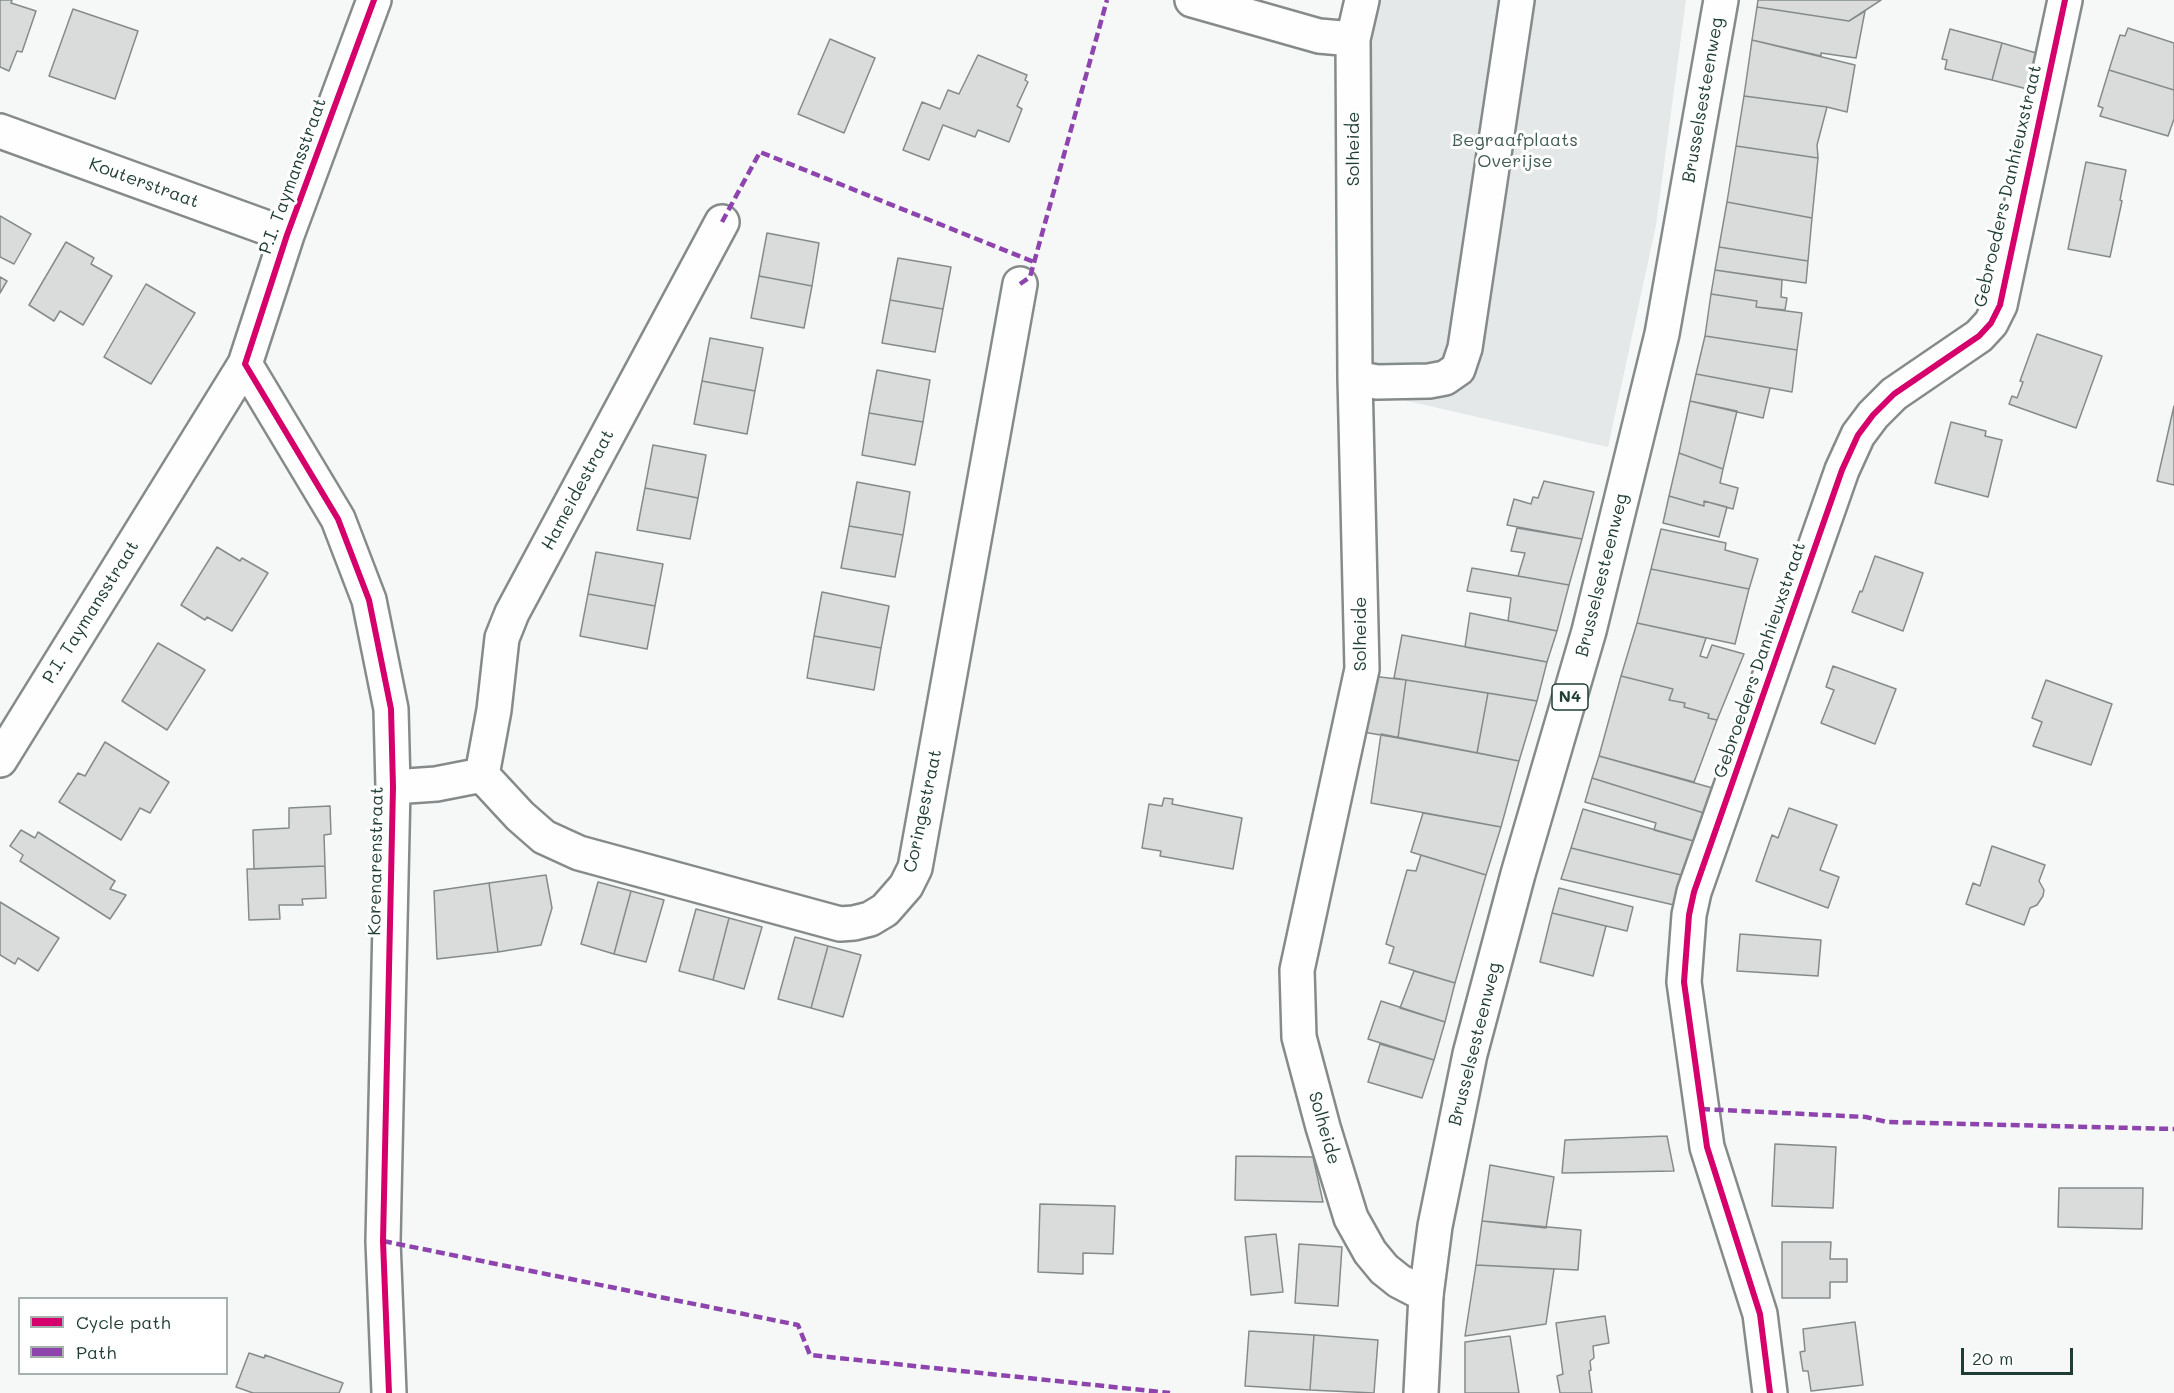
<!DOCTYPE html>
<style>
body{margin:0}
#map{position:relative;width:2174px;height:1393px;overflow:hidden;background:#f6f7f7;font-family:Mali,sans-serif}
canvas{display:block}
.legend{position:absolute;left:18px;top:1297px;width:210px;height:78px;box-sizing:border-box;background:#fff;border:2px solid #a5b1ae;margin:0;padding:8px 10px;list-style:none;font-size:18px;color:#1f3d34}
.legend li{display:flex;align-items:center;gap:12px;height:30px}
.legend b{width:30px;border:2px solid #a5b1ae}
.scale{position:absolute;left:1961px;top:1348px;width:112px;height:27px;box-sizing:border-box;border:3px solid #1f3d34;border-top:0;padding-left:8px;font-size:18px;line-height:21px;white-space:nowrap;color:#1f3d34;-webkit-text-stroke:4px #fff;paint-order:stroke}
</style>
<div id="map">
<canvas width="2174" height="1393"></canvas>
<ul class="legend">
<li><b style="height:8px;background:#d6006c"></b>Cycle path</li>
<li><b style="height:8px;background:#8e44ad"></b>Path</li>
</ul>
<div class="scale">20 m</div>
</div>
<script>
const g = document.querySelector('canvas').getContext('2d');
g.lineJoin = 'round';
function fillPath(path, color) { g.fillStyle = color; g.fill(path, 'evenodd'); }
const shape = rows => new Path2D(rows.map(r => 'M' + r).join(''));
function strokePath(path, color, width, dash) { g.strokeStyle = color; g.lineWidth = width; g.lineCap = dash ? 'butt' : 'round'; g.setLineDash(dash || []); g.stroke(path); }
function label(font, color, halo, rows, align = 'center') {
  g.font = font + ' Mali,sans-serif'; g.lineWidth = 6; g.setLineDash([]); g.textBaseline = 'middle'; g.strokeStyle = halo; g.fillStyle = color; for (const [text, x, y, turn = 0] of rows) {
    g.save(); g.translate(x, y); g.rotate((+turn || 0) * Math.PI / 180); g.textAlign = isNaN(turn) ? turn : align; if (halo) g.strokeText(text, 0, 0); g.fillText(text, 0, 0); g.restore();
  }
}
const green = shape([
 [1374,0,1686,0,1656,225,1608,447,1377,394,1364,358,1365,38]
]);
const building = shape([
 [0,0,12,0,11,3,36,11,22,52,17,51,9,71,0,67,0,0],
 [1758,0,1881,0,1849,21,1757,7,1758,0],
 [1757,7,1849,21,1865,11,1856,58,1821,53,1821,56,1752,40,1757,7],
 [73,9,138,31,115,99,49,76,73,9],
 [2128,28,2174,43,2174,90,2109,70,2120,35,2125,36,2128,28],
 [1950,29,2002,43,1992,80,1945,69,1947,60,1942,59,1950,29],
 [830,39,875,58,844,133,798,114,830,39],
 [1752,40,1855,65,1847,112,1827,107,1744,96,1752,40],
 [2002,43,2043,55,2035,91,1992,80,2002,43],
 [978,55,1027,75,1025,80,1028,82,1017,106,1022,109,1009,142,978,130,975,137,943,125,929,160,903,150,922,102,940,109,948,90,959,94,978,55],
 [2109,70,2174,90,2174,119,2168,136,2100,116,2103,108,2098,106,2109,70],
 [1744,96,1827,107,1817,145,1818,158,1736,146,1744,96],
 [1736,146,1818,158,1812,218,1727,202,1736,146],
 [2086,162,2126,170,2120,200,2122,201,2110,257,2068,249,2086,162],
 [1727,202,1812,218,1808,261,1719,247,1727,202],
 [0,216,31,234,14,264,0,257,0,216],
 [767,233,819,243,812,286,759,276,767,233],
 [66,242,94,258,91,264,112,276,83,325,60,311,54,321,29,305,66,242],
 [1719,247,1808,261,1806,283,1715,270,1719,247],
 [898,258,951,267,943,309,890,300,898,258],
 [1715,270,1782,280,1781,297,1787,298,1785,310,1756,307,1757,301,1711,294,1715,270],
 [759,276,812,286,804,328,751,318,759,276],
 [0,277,7,281,0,293,0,277],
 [146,284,195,313,151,384,104,357,146,284],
 [1711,294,1757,301,1756,307,1802,313,1797,350,1705,336,1711,294],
 [890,300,943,309,935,352,882,343,890,300],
 [2037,334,2102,356,2076,428,2009,404,2012,396,2017,398,2023,382,2020,381,2037,334],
 [1705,336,1797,350,1792,392,1696,374,1705,336],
 [710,338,763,348,755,391,702,381,710,338],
 [877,370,930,380,923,422,869,413,877,370],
 [1696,374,1770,388,1763,418,1690,401,1696,374],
 [702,381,755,391,747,434,694,424,702,381],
 [1690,401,1737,411,1723,469,1679,453,1690,401],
 [2174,406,2174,485,2157,481,2174,406],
 [869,413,923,422,915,465,862,455,869,413],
 [1951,422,1986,431,1985,436,2002,440,1988,497,1935,483,1951,422],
 [653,445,706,455,698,498,645,488,653,445],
 [1679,453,1723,469,1720,483,1738,488,1733,509,1704,501,1704,506,1669,496,1679,453],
 [1544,481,1594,492,1582,539,1507,525,1514,499,1531,504,1533,497,1538,498,1544,481],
 [857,482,910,492,903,535,849,526,857,482],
 [645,488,698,498,690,539,637,530,645,488],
 [1669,496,1704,506,1704,501,1727,507,1719,537,1663,523,1669,496],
 [849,526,903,535,895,577,841,568,849,526],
 [1517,528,1582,539,1569,585,1518,576,1525,553,1511,551,1517,528],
 [1661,529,1726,543,1725,550,1758,559,1749,589,1651,569,1661,529],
 [217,547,240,561,242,558,268,573,232,631,207,617,205,620,181,605,217,547],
 [596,552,663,564,655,606,588,594,596,552],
 [1875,556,1923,573,1903,631,1852,612,1860,591,1862,592,1875,556],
 [1472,568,1569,585,1557,631,1508,621,1511,598,1467,591,1472,568],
 [1651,569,1749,589,1735,644,1637,623,1651,569],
 [822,592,889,606,881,648,814,636,822,592],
 [588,594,655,606,647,649,580,636,588,594],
 [1470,613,1557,631,1547,662,1465,647,1470,613],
 [1637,623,1706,638,1700,656,1707,658,1712,645,1744,654,1717,720,1708,718,1709,714,1684,707,1685,703,1669,700,1673,689,1621,676,1637,623],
 [1402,635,1547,662,1537,701,1394,678,1402,635],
 [814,636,881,648,874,690,807,678,814,636],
 [158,643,205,670,167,730,122,701,158,643],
 [1833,666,1896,689,1875,744,1821,723,1834,690,1826,687,1833,666],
 [1371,676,1406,680,1398,738,1363,732,1371,676],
 [1621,676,1673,689,1669,700,1685,703,1684,707,1709,714,1708,718,1717,720,1694,782,1599,756,1621,676],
 [1406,680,1488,693,1477,753,1398,738,1406,680],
 [2046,680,2112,704,2091,765,2033,746,2042,722,2032,718,2046,680],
 [1488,693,1537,701,1519,761,1477,753,1488,693],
 [1381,734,1519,761,1501,827,1371,803,1381,734],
 [105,742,169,782,150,813,140,808,121,840,59,802,78,773,85,776,105,742],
 [1599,756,1716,789,1707,814,1592,778,1599,756],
 [1592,778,1707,814,1697,842,1654,830,1656,823,1585,802,1592,778],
 [1164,798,1173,799,1172,804,1242,818,1233,869,1160,856,1161,851,1142,848,1149,804,1162,806,1164,798],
 [330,806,331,834,324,835,325,866,254,869,253,830,289,828,289,808,330,806],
 [1789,808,1837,825,1820,870,1839,877,1828,908,1756,881,1772,835,1778,838,1789,808],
 [1583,809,1697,842,1685,876,1571,848,1583,809],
 [1423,813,1501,827,1486,875,1411,852,1423,813],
 [21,830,35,838,38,832,115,881,110,889,126,895,110,919,20,861,23,855,10,846,21,830],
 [1992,846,2045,865,2039,881,2044,890,2043,896,2037,905,2030,908,2024,925,1966,904,1973,883,1980,886,1992,846],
 [1571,848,1685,876,1674,905,1561,879,1571,848],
 [1421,855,1486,875,1455,983,1389,963,1394,947,1386,944,1407,870,1416,871,1421,855],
 [325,866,326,898,302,899,303,905,279,905,280,919,249,920,247,869,325,866],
 [546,875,552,908,541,945,498,952,489,883,546,875],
 [598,882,631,891,614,954,581,944,598,882],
 [489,883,498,952,437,959,434,891,489,883],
 [1559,888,1633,907,1627,931,1552,913,1559,888],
 [631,891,664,900,646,962,614,954,631,891],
 [0,902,59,938,38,971,18,958,15,964,0,955,0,902],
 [696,909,729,918,713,980,679,971,696,909],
 [1552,913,1606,926,1593,976,1540,962,1552,913],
 [729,918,762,927,744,989,713,980,729,918],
 [1740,934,1821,940,1818,976,1737,971,1740,934],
 [795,937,828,946,811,1008,778,999,795,937],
 [828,946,861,955,843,1017,811,1008,828,946],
 [1414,971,1455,983,1445,1022,1400,1008,1414,971],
 [1381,1001,1445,1022,1434,1060,1368,1039,1381,1001],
 [1380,1044,1434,1060,1422,1098,1368,1082,1380,1044],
 [1667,1136,1674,1171,1562,1173,1565,1140,1667,1136],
 [1775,1144,1836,1147,1833,1208,1772,1206,1775,1144],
 [1236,1156,1313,1157,1323,1202,1235,1200,1236,1156],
 [1490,1165,1554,1177,1546,1228,1482,1221,1490,1165],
 [2059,1188,2143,1188,2142,1229,2058,1227,2059,1188],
 [1040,1204,1115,1206,1113,1254,1083,1253,1083,1274,1038,1272,1040,1204],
 [1482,1221,1581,1230,1578,1270,1476,1265,1482,1221],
 [1276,1234,1283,1292,1251,1295,1245,1237,1276,1234],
 [1782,1242,1831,1242,1830,1259,1847,1259,1847,1282,1830,1282,1830,1298,1782,1298,1782,1242],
 [1299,1244,1342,1247,1338,1306,1295,1303,1299,1244],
 [1476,1265,1554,1269,1546,1324,1465,1336,1476,1265],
 [1605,1316,1609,1343,1593,1346,1594,1358,1590,1361,1591,1370,1589,1371,1592,1393,1560,1393,1557,1376,1563,1374,1556,1323,1605,1316],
 [1855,1322,1863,1385,1811,1391,1808,1371,1803,1371,1800,1352,1805,1351,1803,1329,1855,1322],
 [1249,1331,1314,1335,1310,1390,1245,1386,1249,1331],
 [1314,1335,1378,1340,1374,1393,1310,1390,1314,1335],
 [1510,1336,1519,1393,1465,1393,1465,1342,1510,1336],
 [249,1353,264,1358,265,1355,343,1383,339,1393,253,1393,236,1387,249,1353]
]);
const minor = shape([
 [1192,0,1319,36,1353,39],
 [1362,0,1353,39,1355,378,1362,669,1297,970,1299,1037,1323,1127,1351,1218,1370,1252,1384,1269,1399,1281,1426,1295],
 [0,131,287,235],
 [245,364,338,519,369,600,391,709,393,787,383,1241,389,1393],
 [1355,378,1377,382,1429,381,1445,378,1458,369,1465,348,1517,0],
 [0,760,245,364,287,235,374,0],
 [482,775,494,710,502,638,512,613,722,222],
 [393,787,436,784,482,775,520,816,544,837,579,853,840,924,854,923,870,919,885,910,906,886,915,868,1020,284],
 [1770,1393,1760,1314,1707,1147,1684,982,1689,915,1694,892,1842,470,1858,435,1873,415,1894,394,1979,336,1991,323,2000,305,2065,0]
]);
const major = shape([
 [1421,1393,1426,1295,1435,1226,1470,1054,1518,874,1589,631,1662,334,1721,0]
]);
const quiet = shape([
 [722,222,760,152,1034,262],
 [1020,284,1030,277,1107,0],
 [1701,1109,1866,1117,1887,1122,2174,1129],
 [383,1241,798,1325,810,1355,1170,1393]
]);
const cycleway = shape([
 [374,0,287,235,245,364,338,519,369,600,391,709,393,787,383,1241,389,1393],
 [1770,1393,1760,1314,1707,1147,1684,982,1689,915,1694,892,1842,470,1858,435,1873,415,1894,394,1979,336,1991,323,2000,305,2065,0]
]);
const shields = [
 [1570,697,36]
];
const shieldNames = [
 ["N4",1570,697]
];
const streetNames = [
 ["Brusselsesteenweg",1703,100,-80],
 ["Solheide",1353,149,-90],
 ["P.I. Taymansstraat",293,176,-70],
 ["Kouterstraat",144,183,20],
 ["Gebroeders Danhieuxstraat",2008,186,-77],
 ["Hameidestraat",578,490,-62],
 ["Brusselsesteenweg",1602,575,-76],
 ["P.I. Taymansstraat",91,612,-58],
 ["Solheide",1360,634,-90],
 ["Gebroeders Danhieuxstraat",1760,660,-71],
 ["Coringestraat",923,811,-78],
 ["Korenarenstraat",376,861,-89],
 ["Brusselsesteenweg",1475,1044,-76],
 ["Solheide",1324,1128,74]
];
const parkNames = [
 ["Begraafplaats",1515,140],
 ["Overijse",1515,161]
];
fillPath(green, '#e4e8e8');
fillPath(building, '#dadcdc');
strokePath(building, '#858b8a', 1.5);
strokePath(minor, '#858b8a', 38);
strokePath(major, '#858b8a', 38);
strokePath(minor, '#fefefe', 33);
strokePath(major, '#fefefe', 33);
strokePath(quiet, '#8e44ad', 4.5, [9, 4.5]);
strokePath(cycleway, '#d6006c', 6);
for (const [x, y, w] of shields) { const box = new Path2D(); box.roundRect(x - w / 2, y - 13, w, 26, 4.5); g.fillStyle = '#fff'; g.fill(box); strokePath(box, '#1f3d34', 1.5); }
label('bold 16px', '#1f3d34', null, shieldNames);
label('18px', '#1f3d34', '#fff', streetNames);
label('18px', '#445d55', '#fff', parkNames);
</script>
